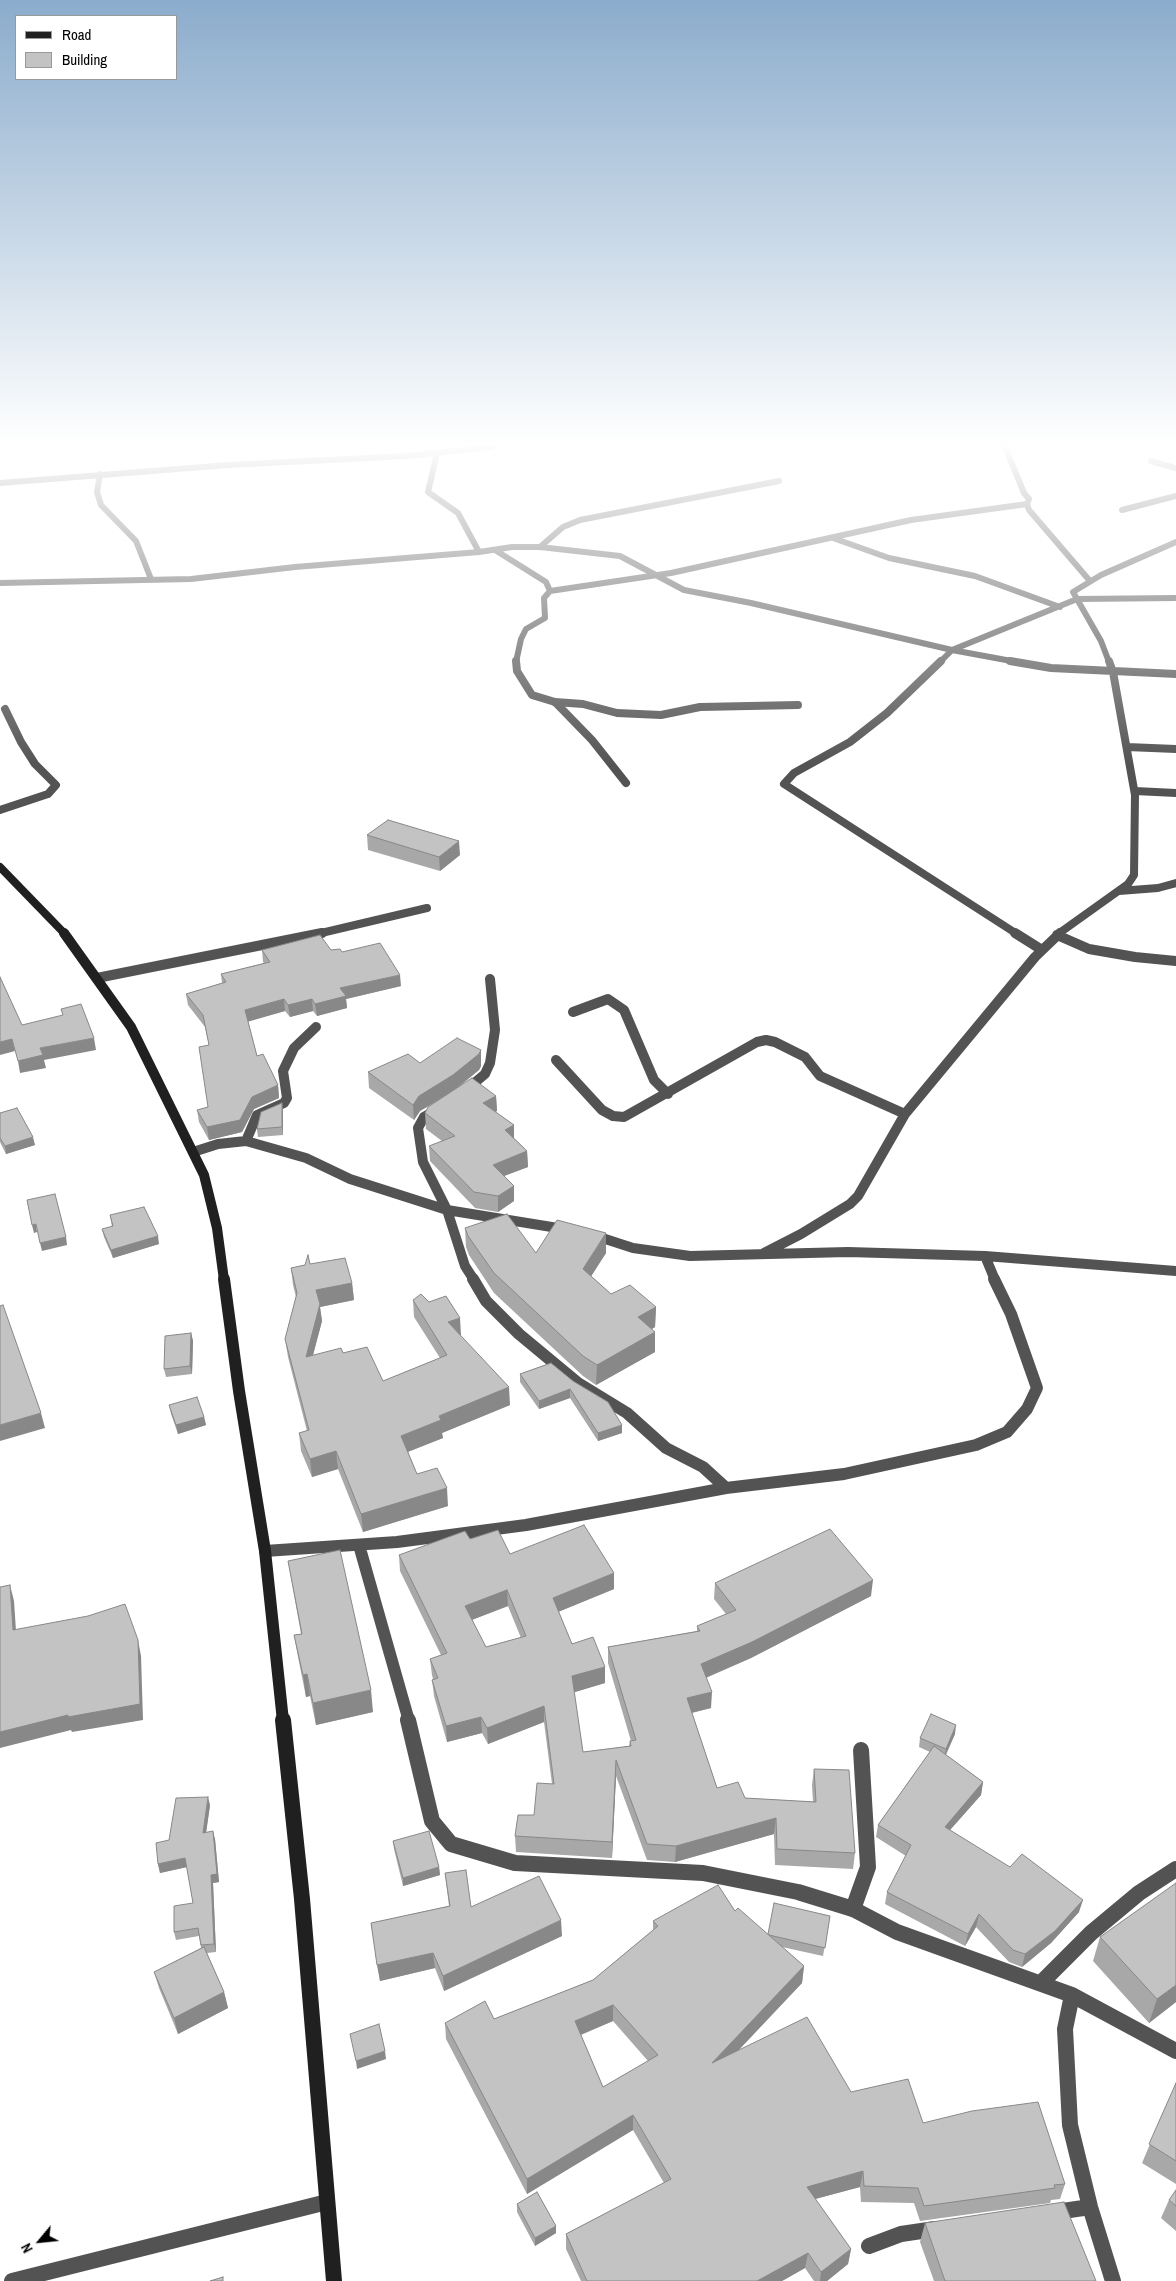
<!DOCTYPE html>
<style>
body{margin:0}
#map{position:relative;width:1176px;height:2281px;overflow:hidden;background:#fff;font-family:"Archivo Narrow",sans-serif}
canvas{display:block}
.legend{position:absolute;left:15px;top:15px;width:162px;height:65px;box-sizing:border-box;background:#fff;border:1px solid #999;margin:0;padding:6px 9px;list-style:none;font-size:15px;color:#000}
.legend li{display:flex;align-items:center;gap:10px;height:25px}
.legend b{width:25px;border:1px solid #999}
.north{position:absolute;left:15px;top:2216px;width:50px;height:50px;-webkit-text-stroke:4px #fff;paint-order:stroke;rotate:242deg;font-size:14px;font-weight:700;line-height:20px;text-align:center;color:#000}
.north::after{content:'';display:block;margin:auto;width:18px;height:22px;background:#000;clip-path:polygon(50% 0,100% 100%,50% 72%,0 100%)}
</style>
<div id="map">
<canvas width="1176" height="2281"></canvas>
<ul class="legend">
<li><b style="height:6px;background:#202020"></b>Road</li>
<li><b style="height:14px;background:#c3c3c3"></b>Building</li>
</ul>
<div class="north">N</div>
</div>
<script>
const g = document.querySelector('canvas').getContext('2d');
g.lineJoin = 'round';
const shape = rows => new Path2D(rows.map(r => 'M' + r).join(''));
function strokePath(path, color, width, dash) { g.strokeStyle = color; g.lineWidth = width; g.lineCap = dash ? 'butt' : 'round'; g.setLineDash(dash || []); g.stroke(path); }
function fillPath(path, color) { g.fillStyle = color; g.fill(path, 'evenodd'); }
const serviceFar1 = shape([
 [555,702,583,704,617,713,661,715,700,707,798,705],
 [0,810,48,794,56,785,35,764,21,742,5,709]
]);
const service = shape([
 [853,1909,868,1867,861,1750]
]);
const minorFar4 = shape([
 [1005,447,1024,493,1029,499,1027,504,1029,510,1090,581],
 [437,453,428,492,458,513,479,552],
 [1151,461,1176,468],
 [100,474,97,492,101,505,136,541,151,579],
 [0,483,228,465,406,456,492,447],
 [1122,510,1176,496],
 [833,538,889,558,975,576,1060,607],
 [540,547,563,527,580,520,779,481],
 [495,550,546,582,550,591],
 [0,583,191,579,295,567,479,552,512,547,540,547,620,556,684,590,751,603,952,650,1017,662],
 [1077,599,1176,598],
 [1077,599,1101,641,1109,662],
 [516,662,521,639,526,629,545,618,544,598,550,591,671,573,911,520,1027,504],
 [940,662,952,650,1077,599,1073,592,1101,575,1176,542]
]);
const minorFar3 = shape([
 [516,661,517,671,532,695,555,702,592,740,626,783],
 [941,661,887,713,850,742,794,773,784,784,1017,934],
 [1010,661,1051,668,1176,674],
 [1127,747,1176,749],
 [1135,791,1176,793],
 [1119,891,1158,888,1176,883],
 [317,934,427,908],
 [1058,934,1128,884,1134,875,1135,795,1113,672,1109,661]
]);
const minorFar2 = shape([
 [1015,933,1042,950],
 [1057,935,1089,949,1135,957,1176,961],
 [97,978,322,933],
 [573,1012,608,999,624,1010,654,1080,668,1094],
 [556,1060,602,1110,613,1116,624,1117,757,1042,766,1040,775,1042,805,1057,820,1076,905,1114],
 [466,1090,485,1074,490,1063,495,1030,490,979],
 [435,1111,424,1117,418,1128,423,1162,447,1210,465,1266,474,1280],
 [246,1141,257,1115,284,1103,287,1098,283,1071,294,1048,316,1027],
 [193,1152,218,1144,246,1141,306,1158,350,1179,447,1210,564,1229],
 [593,1235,633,1248,690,1256,848,1252,985,1256,1176,1271],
 [764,1253,801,1234,850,1204,858,1196,905,1114,1035,957,1060,933],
 [985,1256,995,1280]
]);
const minorFar1 = shape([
 [473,1279,486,1301,519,1334,578,1383,627,1413,666,1448,703,1467,726,1488],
 [359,1545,409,1721],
 [265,1551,397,1542,526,1525,726,1488,844,1474,976,1445,1007,1432,1027,1409,1037,1388,1011,1314,994,1279]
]);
const minor = shape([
 [408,1720,432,1821,451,1844,515,1863,703,1873,798,1892,853,1909,897,1932,1072,1995,1176,2051],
 [1041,1983,1091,1933,1139,1893,1176,1869],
 [1072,1995,1065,2029,1070,2125,1090,2207,1113,2281],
 [1056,2212,1090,2207],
 [869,2246,901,2234,935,2229],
 [12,2281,327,2202]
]);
const secondaryFar3 = shape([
 [0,867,65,934]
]);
const secondaryFar2 = shape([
 [64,933,131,1027,204,1175,217,1228,224,1280]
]);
const secondaryFar1 = shape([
 [224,1279,239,1391,265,1551,283,1721]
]);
const secondary = shape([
 [283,1720,302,1899,334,2281]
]);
const wall = shape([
 [367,835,460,855,440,871,368,850],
 [262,950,331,950,342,952,401,986,346,999,347,1008,317,1016,313,1011,290,1017,285,1011,248,1021,257,1056,278,1085,279,1098,254,1109,242,1132,209,1140,199,1122,197,1110,208,1107,209,1045,205,1027,188,1005,186,994,222,983,221,974,264,963,263,962],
 [420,1063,481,1066,479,1070,459,1087,496,1096,497,1111,495,1112,514,1125,514,1138,527,1151,528,1167,504,1176,514,1186,514,1201,498,1212,475,1208,430,1161,429,1146,442,1141,426,1129,425,1113,436,1102,420,1111,414,1120,369,1088,368,1072],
 [283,1111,283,1135,258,1137,257,1129],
 [0,1113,35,1145,6,1154,0,1142],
 [110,1215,159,1244,113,1258,104,1237,102,1229,112,1227],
 [465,1228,536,1253,606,1253,591,1276,611,1294,656,1307,655,1327,652,1329,655,1352,596,1385,583,1376,494,1293,469,1255,466,1247],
 [310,1264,352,1283,354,1300,320,1307,322,1321,313,1355,343,1353,383,1381,440,1358,414,1317,413,1300,429,1302,460,1318,460,1335,510,1405,442,1433,443,1438,408,1452,417,1474,448,1506,363,1532,338,1469,312,1477,301,1451,299,1433,307,1431,288,1357,285,1339,296,1297,293,1285,291,1268],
 [191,1333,193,1341,192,1374,166,1377,164,1369],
 [551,1363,622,1433,598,1441,570,1398,539,1409,520,1382,520,1374],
 [169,1405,204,1417,206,1425,178,1434,171,1414],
 [470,1539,510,1554,614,1589,558,1612,572,1644,605,1667,605,1683,574,1692,583,1752,629,1746,630,1741,631,1741,608,1663,608,1647,697,1631,697,1626,726,1614,714,1599,715,1583,871,1596,751,1658,706,1678,711,1708,692,1713,717,1788,745,1798,813,1802,812,1785,814,1769,855,1853,853,1869,775,1865,774,1834,675,1862,647,1860,616,1776,612,1858,516,1852,515,1836,534,1815,552,1784,544,1722,488,1744,482,1733,447,1742,434,1696,432,1680,433,1679,432,1675,430,1659,441,1655,400,1571,399,1555],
 [508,1606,521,1638,486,1647,472,1620],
 [288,1561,373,1712,316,1725,310,1696,306,1697,298,1657,294,1635,301,1634],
 [955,1734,946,1755,983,1782,981,1795,950,1830,1079,1912,1051,1943,1022,1967,1009,1962,976,1927,965,1946,885,1904,887,1892,906,1856,876,1837,878,1825,930,1752,919,1747,920,1738],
 [210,1805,206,1832,215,1839,219,1882,213,1883,216,1952,207,1953,224,1992,228,2008,178,2034,159,1988,154,1972,201,1948,199,1936,176,1940,174,1932,193,1903,187,1867,160,1873,158,1864,169,1840],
 [393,1841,439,1867,440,1875,403,1886,394,1849],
 [445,1873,471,1907,562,1936,444,1991,435,1968,380,1981,371,1923,449,1906],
 [735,1911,768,1934,830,1916,823,1956,782,1947,804,1966,802,1983,738,2051,851,2092,1065,2184,1060,2199,1051,2200,1050,2203,920,2221,914,2203,861,2202,860,2187,815,2199,851,2249,848,2264,827,2281,814,2281,805,2268,782,2281,581,2281,566,2249,566,2234,664,2183,633,2130,527,2194,446,2039,445,2023,494,2019,593,1980,653,1930,653,1921],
 [613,2021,648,2061,603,2087,581,2035],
 [1100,1937,1176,2002,1149,2023,1093,1961],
 [1176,2083,1176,2184,1142,2163],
 [1176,2190,1176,2231,1161,2218,1169,2200],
 [517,2204,556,2226,556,2233,535,2246,517,2212],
 [925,2223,1096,2281,934,2281,920,2242]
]);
const shadedWall = shape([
 [459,841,460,855,440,871,439,857],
 [400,975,401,986,346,999,347,1008,317,1016,315,1004,340,988],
 [284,999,285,1011,247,1022,245,1010],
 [312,999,313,1011,290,1017,288,1005],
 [94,1038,96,1050,44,1060,46,1068,20,1073,18,1061,40,1048],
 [12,1039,15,1051,0,1055,0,1042],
 [481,1050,481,1066,479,1070,454,1090,420,1111,414,1120,413,1105,419,1096],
 [278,1085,279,1098,254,1109,242,1132,209,1140,207,1127,252,1097],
 [496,1096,497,1111,483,1118,483,1103],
 [282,1103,283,1111,283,1135,282,1127],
 [514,1125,514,1140,505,1130],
 [33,1137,35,1145,6,1154,5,1146],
 [527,1151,528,1167,493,1180,493,1165],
 [514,1186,514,1201,498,1212,498,1196],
 [36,1224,37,1232,34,1233,32,1225],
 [606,1233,606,1253,583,1289,583,1269],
 [158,1236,159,1244,113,1258,111,1250],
 [66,1237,67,1245,42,1251,40,1243],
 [352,1283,354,1300,320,1307,322,1321,308,1374,306,1357,316,1290],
 [656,1307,655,1327,638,1337,638,1317],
 [460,1318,461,1335,449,1339,448,1322],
 [655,1332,655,1352,596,1385,597,1365],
 [191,1333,193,1341,192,1374,190,1366],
 [509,1387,510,1405,442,1433,443,1438,402,1454,401,1436,439,1416],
 [570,1389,570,1398,539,1409,539,1401],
 [41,1413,45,1428,0,1441,0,1425],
 [204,1417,206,1425,178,1434,176,1425],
 [622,1425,622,1433,598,1441,598,1433],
 [336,1451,338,1469,312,1477,310,1459],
 [447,1488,448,1506,363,1532,361,1514],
 [614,1573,614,1589,553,1614,553,1598],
 [873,1580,871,1596,751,1658,700,1680,701,1664],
 [10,1585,14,1601,17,1646,13,1630],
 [507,1590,508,1606,466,1622,465,1606],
 [138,1640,141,1656,143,1720,72,1732,71,1730,0,1748,0,1732],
 [605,1667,605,1683,572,1693,572,1676],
 [307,1674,310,1696,306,1697,303,1675],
 [371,1690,373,1712,316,1725,313,1703],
 [712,1692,711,1708,686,1714,687,1698],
 [544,1706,544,1722,488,1744,487,1728],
 [481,1717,482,1733,447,1742,446,1726],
 [956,1725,955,1734,944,1758,946,1749],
 [616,1760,616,1776,612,1858,612,1842],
 [983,1782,981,1795,942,1839,945,1827],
 [208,1797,210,1805,205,1841,203,1833],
 [776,1818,774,1834,675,1862,676,1846],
 [213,1831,215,1839,219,1882,213,1883,216,1952,214,1944,211,1875],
 [185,1858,187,1867,160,1873,158,1864],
 [439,1867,440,1875,403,1886,403,1878],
 [1083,1900,1079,1912,1051,1943,1022,1967,1025,1954],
 [979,1914,976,1927,965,1946,968,1934],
 [561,1920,562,1936,444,1991,443,1976],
 [433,1953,435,1968,380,1981,377,1965],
 [804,1966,802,1983,711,2079,712,2063],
 [1176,1985,1176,2002,1149,2023,1157,1999],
 [224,1992,228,2008,178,2034,174,2018],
 [613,2005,613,2021,575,2037,575,2021],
 [385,2051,386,2059,357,2069,356,2061],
 [633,2115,633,2130,527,2194,527,2179],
 [863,2171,860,2187,804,2202,807,2187],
 [556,2226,556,2233,535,2246,535,2238],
 [851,2249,848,2264,827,2281,820,2281,821,2272],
 [808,2253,805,2268,782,2281,757,2281]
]);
const building = shape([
 [388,820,459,841,439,857,367,835,388,820],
 [320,935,331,950,340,949,342,952,380,943,400,975,340,988,346,996,315,1004,312,999,288,1005,284,999,245,1010,257,1056,263,1054,278,1085,252,1097,240,1120,207,1127,197,1110,208,1107,199,1047,209,1045,203,1015,186,994,226,982,221,974,270,962,262,950,320,935],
 [0,977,22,1025,63,1015,61,1009,81,1004,94,1038,40,1048,43,1055,18,1061,12,1039,0,1042,0,977],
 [457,1038,481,1050,479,1054,453,1075,419,1096,413,1105,368,1072,408,1054,420,1063,457,1038],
 [472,1078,496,1096,483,1103,514,1125,505,1130,527,1151,493,1165,514,1186,498,1196,474,1192,429,1146,455,1136,425,1113,428,1107,472,1078],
 [282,1103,282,1127,257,1129,261,1112,282,1103],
 [17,1108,33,1137,5,1146,0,1138,0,1113,17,1108],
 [55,1194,66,1237,40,1243,36,1224,32,1225,27,1200,55,1194],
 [144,1207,158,1236,111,1250,102,1229,113,1226,110,1215,144,1207],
 [507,1214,536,1253,557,1220,606,1233,583,1269,611,1294,630,1285,656,1307,638,1317,655,1332,597,1365,583,1356,494,1273,468,1236,465,1228,507,1214],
 [308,1255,310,1264,345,1258,352,1283,316,1290,320,1304,306,1357,341,1348,343,1353,367,1347,383,1381,447,1355,413,1300,421,1294,429,1302,446,1296,460,1318,448,1322,509,1387,439,1416,441,1420,401,1436,417,1474,437,1468,447,1488,361,1514,336,1451,310,1459,299,1433,309,1430,285,1339,297,1293,291,1268,305,1265,308,1255],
 [3,1305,41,1413,0,1425,0,1306,3,1305],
 [191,1333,190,1366,164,1369,165,1336,191,1333],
 [551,1363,573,1381,608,1402,622,1425,598,1433,570,1389,539,1401,520,1374,551,1363],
 [197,1397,204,1417,176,1425,169,1405,197,1397],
 [584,1525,614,1573,553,1598,572,1644,593,1637,605,1667,572,1676,583,1752,631,1746,630,1741,636,1740,608,1647,700,1631,697,1626,736,1610,715,1583,830,1529,873,1580,752,1642,701,1664,712,1692,687,1698,717,1788,738,1782,745,1798,816,1802,814,1769,849,1770,855,1853,777,1849,776,1818,676,1846,647,1844,616,1760,612,1842,515,1836,518,1815,534,1815,537,1783,554,1784,544,1706,487,1728,481,1717,446,1726,432,1680,438,1678,430,1659,447,1653,399,1555,465,1531,470,1539,498,1530,510,1554,584,1525],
 [507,1590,526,1636,486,1647,465,1606,507,1590],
 [340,1550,371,1690,313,1703,307,1674,303,1675,294,1635,302,1634,288,1561,340,1550],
 [10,1585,13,1630,88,1616,125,1604,138,1640,140,1704,68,1717,68,1715,0,1732,0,1587,10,1585],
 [931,1714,956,1725,946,1749,920,1738,931,1714],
 [934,1746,983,1782,945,1827,1010,1867,1022,1854,1083,1900,1055,1931,1025,1954,1013,1950,979,1914,968,1934,887,1892,911,1845,878,1825,934,1746],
 [208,1797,203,1833,213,1831,217,1874,211,1875,214,1944,201,1945,198,1928,174,1932,174,1906,193,1903,185,1858,158,1864,156,1843,169,1840,176,1798,208,1797],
 [429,1831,439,1867,403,1878,393,1841,429,1831],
 [466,1870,471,1907,539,1876,561,1920,443,1976,433,1953,377,1965,371,1923,450,1906,445,1873,466,1870],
 [1176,1883,1176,1985,1157,1999,1100,1937,1176,1883],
 [718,1885,735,1911,738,1908,804,1966,712,2063,807,2017,851,2092,908,2079,923,2123,972,2111,1038,2102,1065,2184,1054,2185,1055,2188,924,2206,918,2188,864,2186,863,2171,807,2187,851,2249,821,2272,808,2253,757,2281,587,2281,566,2234,671,2179,633,2115,527,2179,445,2023,485,2001,494,2019,593,1980,658,1926,653,1921,718,1885],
 [613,2005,658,2055,603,2087,575,2021,613,2005],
 [774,1903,830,1916,825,1948,769,1935,768,1934,774,1903],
 [204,1947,224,1992,174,2018,154,1972,204,1947],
 [379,2024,385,2051,356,2061,350,2034,379,2024],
 [1176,2083,1176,2161,1149,2144,1176,2083],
 [1176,2190,1176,2206,1169,2200,1176,2190],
 [537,2192,556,2226,535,2238,517,2204,537,2192],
 [1064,2202,1096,2281,945,2281,925,2223,1064,2202],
 [223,2277,223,2281,210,2281,223,2277]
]);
strokePath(serviceFar1, '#535353', 8);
strokePath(service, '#535353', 16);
strokePath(minorFar4, '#535353', 6);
strokePath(minorFar3, '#535353', 8);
strokePath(minorFar2, '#535353', 10);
strokePath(minorFar1, '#535353', 12);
strokePath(minor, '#535353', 16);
strokePath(secondaryFar3, '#202020', 8);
strokePath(secondaryFar2, '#202020', 10);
strokePath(secondaryFar1, '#202020', 12);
strokePath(secondary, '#202020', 16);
fillPath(wall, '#a8a8a8');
fillPath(shadedWall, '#888');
fillPath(building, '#c3c3c3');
strokePath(building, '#888', 1);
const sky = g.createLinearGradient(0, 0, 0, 766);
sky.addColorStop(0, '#8baccc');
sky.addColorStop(0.58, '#fff');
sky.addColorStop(1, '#ffffff00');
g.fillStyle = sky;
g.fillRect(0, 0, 1176, 766);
</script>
